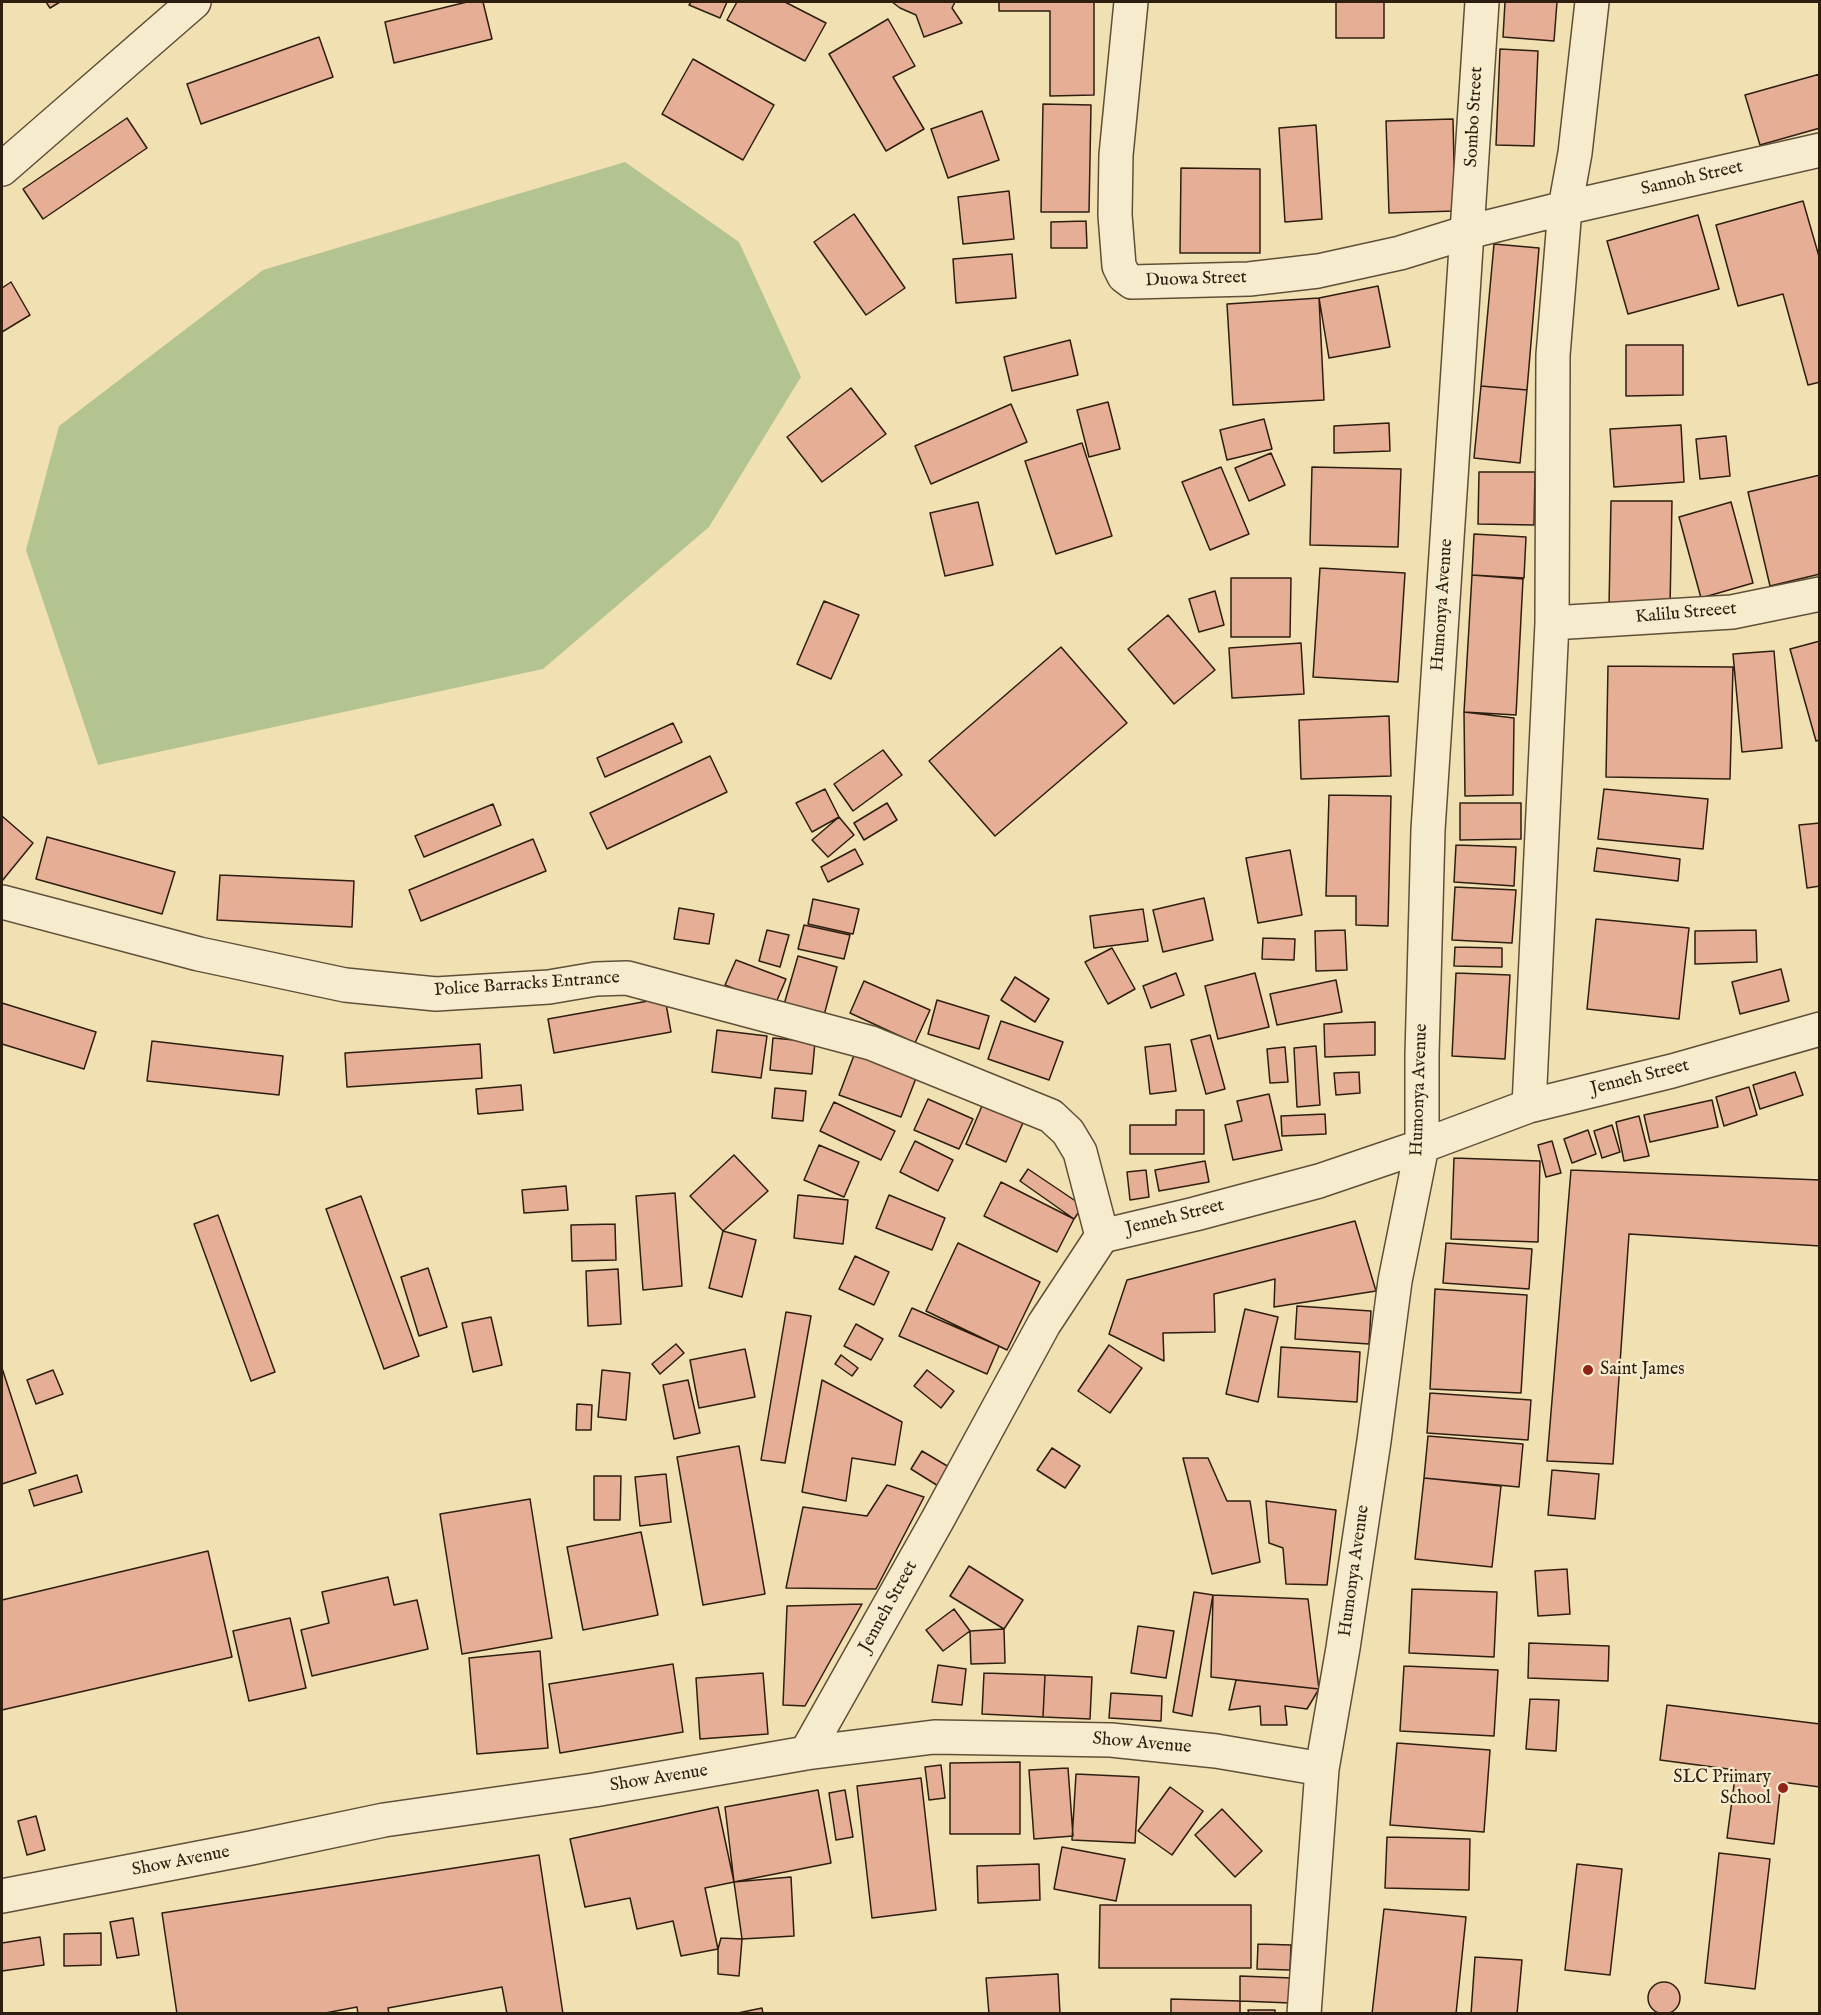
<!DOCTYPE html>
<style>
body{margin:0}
#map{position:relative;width:1821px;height:2015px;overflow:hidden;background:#f1e1b2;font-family:"IM FELL English",serif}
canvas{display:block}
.frame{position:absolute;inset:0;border:3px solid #2e1e10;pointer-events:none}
</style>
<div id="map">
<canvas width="1821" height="2015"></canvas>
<div class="frame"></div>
</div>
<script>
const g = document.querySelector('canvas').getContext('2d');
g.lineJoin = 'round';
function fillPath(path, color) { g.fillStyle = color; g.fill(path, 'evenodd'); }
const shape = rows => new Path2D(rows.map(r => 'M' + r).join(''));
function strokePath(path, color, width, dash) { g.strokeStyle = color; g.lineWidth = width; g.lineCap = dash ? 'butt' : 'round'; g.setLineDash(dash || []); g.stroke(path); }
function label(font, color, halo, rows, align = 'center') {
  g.font = font + ' "IM FELL English",serif'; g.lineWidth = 4.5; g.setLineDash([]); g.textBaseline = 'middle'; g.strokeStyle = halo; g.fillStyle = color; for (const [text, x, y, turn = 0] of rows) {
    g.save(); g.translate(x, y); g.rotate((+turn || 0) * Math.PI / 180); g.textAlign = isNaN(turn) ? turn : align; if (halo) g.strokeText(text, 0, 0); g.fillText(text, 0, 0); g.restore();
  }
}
const green = shape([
 [625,162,739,242,801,377,709,527,543,669,98,765,26,550,59,426,263,270]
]);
const building = shape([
 [46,2,60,2,50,8,46,2],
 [467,2,483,2,492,39,394,63,385,22,467,2],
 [691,2,727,2,720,18,689,5,691,2],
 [737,2,785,2,826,23,805,61,727,20,737,2],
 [892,2,955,2,952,8,962,23,924,37,916,15,900,8,892,2],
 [999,2,1094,2,1094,95,1050,96,1050,11,999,11,999,2],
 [1336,2,1384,2,1384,38,1336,38,1336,2],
 [1505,2,1557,2,1554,41,1503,37,1505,2],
 [888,19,915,66,893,77,924,129,886,151,829,54,888,19],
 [319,37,333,77,201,124,187,84,319,37],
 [1500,49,1538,51,1534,146,1496,145,1500,49],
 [693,59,774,105,743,160,662,114,693,59],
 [1820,74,1820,128,1760,145,1745,95,1820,74],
 [1043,104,1091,105,1089,212,1041,212,1043,104],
 [982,111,999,160,948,178,931,129,982,111],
 [127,118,147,148,43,219,23,189,127,118],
 [1453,119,1455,211,1389,213,1386,121,1453,119],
 [1316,125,1322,219,1285,222,1279,128,1316,125],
 [1181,168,1260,169,1260,253,1180,253,1181,168],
 [1009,191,1014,239,963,244,958,197,1009,191],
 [1803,201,1820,260,1820,382,1808,385,1783,294,1738,306,1716,225,1803,201],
 [854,214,905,288,866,315,814,242,854,214],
 [1698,215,1719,289,1628,314,1607,241,1698,215],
 [1086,221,1087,248,1051,248,1051,222,1086,221],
 [1494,244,1539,248,1527,390,1481,386,1494,244],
 [1012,254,1016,298,956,303,953,259,1012,254],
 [11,282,30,315,2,332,2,288,11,282],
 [1378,286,1390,347,1329,358,1319,298,1378,286],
 [1319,298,1324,400,1233,405,1227,304,1319,298],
 [1070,340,1078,375,1012,391,1004,357,1070,340],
 [1626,345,1683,345,1683,395,1626,396,1626,345],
 [1481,386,1527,390,1520,463,1474,458,1481,386],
 [851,388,886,434,822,482,787,437,851,388],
 [1108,402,1120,449,1089,457,1077,410,1108,402],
 [1011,404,1027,442,931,484,915,446,1011,404],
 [1264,419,1272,449,1227,460,1220,430,1264,419],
 [1389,423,1390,451,1334,453,1334,426,1389,423],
 [1681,425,1684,482,1614,487,1610,429,1681,425],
 [1726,436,1730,476,1700,479,1696,439,1726,436],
 [1082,443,1112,536,1056,554,1025,461,1082,443],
 [1271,453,1285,485,1249,501,1235,468,1271,453],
 [1221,467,1249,534,1210,550,1182,482,1221,467],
 [1312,467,1401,469,1398,547,1310,545,1312,467],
 [1479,472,1535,472,1534,525,1478,524,1479,472],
 [1820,475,1820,574,1770,586,1748,492,1820,475],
 [1611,501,1672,501,1670,608,1609,607,1611,501],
 [978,502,993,565,945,576,930,513,978,502],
 [1731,502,1753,583,1701,598,1679,517,1731,502],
 [1474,534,1526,537,1524,578,1472,575,1474,534],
 [1320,568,1405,573,1398,682,1313,677,1320,568],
 [1472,575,1523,579,1516,715,1464,712,1472,575],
 [1231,578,1291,578,1290,637,1231,637,1231,578],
 [1215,591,1224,625,1199,632,1189,599,1215,591],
 [824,601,859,615,831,679,797,664,824,601],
 [1168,615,1215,670,1174,704,1128,649,1168,615],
 [1820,641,1820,740,1816,741,1790,649,1820,641],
 [1301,643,1304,694,1232,698,1229,648,1301,643],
 [1061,647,1127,723,995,836,929,761,1061,647],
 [1774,651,1782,748,1742,752,1733,654,1774,651],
 [1608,666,1733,667,1730,779,1606,777,1608,666],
 [1464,712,1514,718,1513,795,1465,796,1464,712],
 [1389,716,1391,776,1301,779,1299,720,1389,716],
 [673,723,682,742,605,777,597,758,673,723],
 [883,750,902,775,853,811,834,784,883,750],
 [710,756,727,792,607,849,590,813,710,756],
 [825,789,839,817,812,832,796,803,825,789],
 [1604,789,1708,799,1703,849,1598,839,1604,789],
 [1329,795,1391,796,1388,926,1356,925,1356,896,1326,896,1329,795],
 [887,803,897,820,864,840,854,823,887,803],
 [1460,803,1521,803,1521,839,1460,840,1460,803],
 [493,804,501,825,424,857,415,836,493,804],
 [2,816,33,843,2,881,2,816],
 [839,817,854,835,828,857,812,840,839,817],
 [1820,823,1820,886,1807,888,1799,825,1820,823],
 [47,837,175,872,162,914,36,879,47,837],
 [533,839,546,871,421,921,409,890,533,839],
 [1456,845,1516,847,1514,886,1454,882,1456,845],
 [1597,848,1680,859,1678,881,1594,871,1597,848],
 [855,849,863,864,828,882,821,867,855,849],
 [1290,850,1302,915,1258,923,1246,858,1290,850],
 [220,875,354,881,352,927,217,920,220,875],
 [1455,887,1516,890,1512,943,1452,940,1455,887],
 [1204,898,1213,940,1163,952,1153,910,1204,898],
 [813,899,859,909,853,934,808,924,813,899],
 [679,908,714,914,709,944,674,939,679,908],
 [1143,909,1148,941,1094,948,1090,916,1143,909],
 [1596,919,1689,928,1679,1019,1587,1009,1596,919],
 [804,925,850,935,844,959,798,949,804,925],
 [767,930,789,935,780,967,759,961,767,930],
 [1345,930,1347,970,1316,971,1315,931,1345,930],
 [1756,930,1757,962,1695,964,1695,931,1756,930],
 [1263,938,1295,939,1294,960,1262,959,1263,938],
 [1455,947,1502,948,1502,967,1454,966,1455,947],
 [1112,948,1135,989,1108,1004,1085,962,1112,948],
 [798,956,837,967,823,1019,783,1008,798,956],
 [736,960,786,979,775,1005,725,985,736,960],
 [1781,969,1789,1001,1740,1014,1732,982,1781,969],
 [1176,973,1184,995,1151,1008,1143,986,1176,973],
 [1255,973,1269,1027,1218,1039,1205,986,1255,973],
 [1456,973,1510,975,1505,1059,1452,1056,1456,973],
 [1015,977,1049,999,1035,1022,1001,1000,1015,977],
 [1336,980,1342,1012,1277,1025,1270,994,1336,980],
 [864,981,930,1010,915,1043,850,1013,864,981],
 [665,998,671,1032,554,1053,548,1019,665,998],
 [937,1000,989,1016,979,1049,928,1034,937,1000],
 [2,1003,96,1032,84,1069,2,1044,2,1003],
 [1001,1021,1063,1042,1049,1080,988,1059,1001,1021],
 [1375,1022,1375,1055,1325,1057,1324,1024,1375,1022],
 [717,1030,767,1036,761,1078,712,1072,717,1030],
 [1210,1035,1225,1089,1206,1094,1191,1040,1210,1035],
 [773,1038,815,1042,812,1074,770,1070,773,1038],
 [152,1041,283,1056,279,1095,147,1081,152,1041],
 [480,1044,482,1078,347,1087,345,1053,480,1044],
 [1170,1044,1176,1091,1150,1094,1145,1047,1170,1044],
 [1316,1046,1320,1105,1297,1107,1294,1048,1316,1046],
 [1285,1047,1288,1082,1270,1083,1267,1049,1285,1047],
 [856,1050,918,1073,901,1117,839,1095,856,1050],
 [1359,1072,1360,1093,1336,1095,1334,1073,1359,1072],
 [1795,1072,1803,1095,1760,1109,1753,1085,1795,1072],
 [521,1085,523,1110,478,1114,476,1089,521,1085],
 [1749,1087,1757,1115,1724,1126,1716,1097,1749,1087],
 [775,1088,806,1091,803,1121,772,1118,775,1088],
 [1269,1094,1282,1150,1233,1160,1225,1125,1242,1121,1237,1101,1269,1094],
 [928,1099,973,1119,959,1149,914,1130,928,1099],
 [1712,1100,1718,1127,1650,1142,1644,1115,1712,1100],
 [984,1101,1025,1118,1006,1162,966,1144,984,1101],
 [834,1102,895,1131,881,1160,820,1131,834,1102],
 [1176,1110,1204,1110,1204,1154,1130,1154,1130,1125,1176,1125,1176,1110],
 [1325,1114,1326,1134,1282,1136,1281,1116,1325,1114],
 [1639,1116,1649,1156,1624,1161,1616,1122,1639,1116],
 [1612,1125,1620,1152,1602,1158,1594,1131,1612,1125],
 [1588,1130,1596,1154,1572,1163,1564,1139,1588,1130],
 [915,1141,953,1160,938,1191,900,1172,915,1141],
 [1552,1141,1561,1173,1546,1177,1538,1145,1552,1141],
 [819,1145,859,1162,844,1197,804,1180,819,1145],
 [734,1155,768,1191,723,1231,690,1196,734,1155],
 [1454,1158,1540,1161,1538,1242,1451,1239,1454,1158],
 [1205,1161,1209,1182,1159,1191,1155,1170,1205,1161],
 [1028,1169,1083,1206,1074,1219,1020,1181,1028,1169],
 [1146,1170,1149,1197,1130,1200,1127,1172,1146,1170],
 [1571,1170,1820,1180,1820,1246,1629,1234,1613,1464,1547,1461,1571,1170],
 [1001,1182,1074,1219,1057,1252,984,1216,1001,1182],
 [566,1186,568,1210,524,1213,522,1190,566,1186],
 [675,1193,682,1286,643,1290,636,1196,675,1193],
 [798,1195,848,1200,843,1244,794,1238,798,1195],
 [889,1195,945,1218,932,1250,876,1228,889,1195],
 [361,1196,419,1356,384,1369,326,1209,361,1196],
 [218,1215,275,1372,251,1381,194,1224,218,1215],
 [1355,1221,1376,1291,1274,1307,1275,1279,1214,1294,1215,1332,1163,1333,1164,1361,1109,1334,1127,1280,1355,1221],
 [615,1224,616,1260,572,1261,571,1225,615,1224],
 [723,1231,756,1240,742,1297,709,1288,723,1231],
 [958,1243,1040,1282,1007,1350,926,1311,958,1243],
 [1446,1243,1532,1249,1529,1289,1443,1283,1446,1243],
 [855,1256,889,1272,874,1305,839,1289,855,1256],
 [428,1268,447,1327,419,1336,401,1277,428,1268],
 [618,1269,621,1324,588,1326,586,1271,618,1269],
 [1435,1289,1527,1295,1521,1393,1430,1389,1435,1289],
 [1297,1306,1371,1311,1369,1344,1295,1339,1297,1306],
 [912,1308,999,1346,987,1374,899,1336,912,1308],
 [1245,1309,1278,1317,1258,1402,1226,1394,1245,1309],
 [786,1312,811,1316,785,1463,761,1460,786,1312],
 [491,1317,502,1365,473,1372,462,1323,491,1317],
 [856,1324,883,1339,871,1360,844,1346,856,1324],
 [676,1344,684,1353,660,1374,652,1364,676,1344],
 [1109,1345,1142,1368,1110,1413,1078,1391,1109,1345],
 [1281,1347,1360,1352,1357,1402,1278,1397,1281,1347],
 [745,1349,755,1397,699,1408,690,1360,745,1349],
 [841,1355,858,1368,852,1376,835,1364,841,1355],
 [2,1368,36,1473,2,1484,2,1368],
 [53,1370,63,1394,36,1404,27,1380,53,1370],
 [602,1370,630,1373,626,1420,598,1417,602,1370],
 [927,1370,954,1391,941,1408,914,1386,927,1370],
 [688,1380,700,1433,674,1439,663,1385,688,1380],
 [822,1380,902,1422,895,1465,852,1458,846,1501,802,1492,822,1380],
 [1430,1393,1531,1400,1528,1440,1427,1433,1430,1393],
 [577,1404,592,1405,591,1430,576,1430,577,1404],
 [1428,1436,1523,1444,1519,1487,1424,1478,1428,1436],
 [739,1446,765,1594,703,1605,677,1457,739,1446],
 [1052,1448,1080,1466,1065,1488,1037,1470,1052,1448],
 [922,1451,954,1470,943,1489,911,1469,922,1451],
 [1183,1458,1208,1458,1227,1501,1250,1501,1260,1562,1212,1574,1183,1458],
 [1552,1470,1599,1474,1595,1519,1548,1515,1552,1470],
 [666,1474,671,1522,640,1526,635,1477,666,1474],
 [77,1475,82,1492,34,1506,29,1490,77,1475],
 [594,1476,621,1476,620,1520,594,1520,594,1476],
 [1424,1478,1501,1486,1492,1567,1415,1559,1424,1478],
 [887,1485,924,1497,876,1589,786,1588,803,1507,867,1516,887,1485],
 [530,1499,552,1638,462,1654,440,1514,530,1499],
 [1266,1501,1336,1510,1327,1585,1286,1584,1283,1548,1269,1543,1266,1501],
 [641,1532,658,1615,583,1630,567,1547,641,1532],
 [208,1551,232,1657,2,1710,2,1600,208,1551],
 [969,1566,1023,1600,1004,1629,950,1596,969,1566],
 [1567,1569,1570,1614,1538,1616,1535,1571,1567,1569],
 [388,1577,394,1605,417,1600,428,1649,312,1676,301,1630,329,1623,322,1592,388,1577],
 [1412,1589,1497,1592,1494,1657,1409,1653,1412,1589],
 [1194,1592,1213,1595,1192,1716,1173,1712,1194,1592],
 [1213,1595,1308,1599,1319,1689,1211,1677,1213,1595],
 [862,1604,805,1706,783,1705,787,1606,862,1604],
 [954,1609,970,1631,943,1651,926,1630,954,1609],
 [290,1618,306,1688,249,1701,233,1631,290,1618],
 [1138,1626,1174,1631,1166,1678,1131,1673,1138,1626],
 [1004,1629,1005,1663,971,1664,970,1631,1004,1629],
 [1529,1643,1609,1646,1608,1681,1528,1678,1529,1643],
 [540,1651,548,1748,477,1754,469,1658,540,1651],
 [673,1664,683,1732,560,1753,549,1684,673,1664],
 [938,1665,966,1669,962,1705,932,1702,938,1665],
 [1404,1666,1498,1670,1494,1736,1400,1731,1404,1666],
 [763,1673,768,1734,700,1739,696,1678,763,1673],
 [984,1673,1045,1675,1043,1717,982,1714,984,1673],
 [1045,1675,1092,1677,1090,1719,1043,1717,1045,1675],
 [1236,1680,1319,1689,1307,1709,1285,1706,1287,1725,1261,1725,1260,1706,1229,1710,1236,1680],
 [1111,1693,1162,1696,1161,1721,1109,1718,1111,1693],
 [1530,1699,1559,1700,1556,1751,1526,1749,1530,1699],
 [1667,1705,1820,1724,1820,1787,1781,1782,1774,1844,1727,1838,1736,1770,1660,1760,1667,1705],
 [1397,1743,1490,1750,1484,1832,1390,1825,1397,1743],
 [1020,1762,1020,1834,950,1834,950,1763,1020,1762],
 [941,1765,945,1798,929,1800,925,1767,941,1765],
 [1068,1768,1073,1836,1034,1839,1029,1770,1068,1768],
 [1076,1774,1139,1777,1135,1843,1072,1840,1076,1774],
 [921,1778,936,1910,872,1918,857,1786,921,1778],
 [1170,1787,1203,1811,1172,1855,1138,1831,1170,1787],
 [818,1790,831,1863,734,1882,725,1807,818,1790],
 [845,1790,853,1837,836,1840,829,1793,845,1790],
 [718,1807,734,1882,705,1888,718,1949,681,1956,673,1921,637,1929,630,1898,585,1907,570,1839,718,1807],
 [1222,1809,1262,1851,1235,1877,1195,1835,1222,1809],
 [36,1816,45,1850,27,1855,18,1821,36,1816],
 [1387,1837,1470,1839,1469,1890,1385,1888,1387,1837],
 [1062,1847,1125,1859,1116,1901,1054,1889,1062,1847],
 [1719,1853,1770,1859,1755,1989,1705,1983,1719,1853],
 [539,1855,563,2014,507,2014,502,1987,388,2008,389,2014,358,2014,357,2007,320,2014,177,2014,162,1913,539,1855],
 [1039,1864,1040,1900,978,1903,977,1866,1039,1864],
 [1577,1864,1622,1869,1610,1975,1565,1970,1577,1864],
 [791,1877,794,1936,742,1939,734,1882,791,1877],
 [1100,1905,1251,1905,1251,1968,1099,1968,1100,1905],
 [1384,1909,1466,1917,1456,2014,1372,2014,1384,1909],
 [133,1918,139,1955,117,1958,110,1922,133,1918],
 [101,1933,101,1965,64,1966,64,1934,101,1933],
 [40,1937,44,1965,2,1971,2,1943,40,1937],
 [721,1938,742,1939,739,1976,718,1974,718,1949,721,1938],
 [1258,1944,1291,1945,1290,1970,1257,1969,1258,1944],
 [1475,1957,1522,1960,1517,2014,1471,2014,1475,1957],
 [1058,1974,1060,2014,989,2014,986,1978,1058,1974],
 [1240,1976,1292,1978,1291,2003,1240,2001,1240,1976],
 '1648 1998a16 16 0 1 1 32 0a16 16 0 1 1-32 0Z',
 [1171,1999,1240,2001,1240,2014,1171,2014,1171,1999],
 [762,2008,763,2014,733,2014,762,2008],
 [1248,2010,1275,2010,1275,2014,1249,2014,1248,2010]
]);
const minor = shape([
 [1131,2,1116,155,1115,215,1119,266,1124,276,1132,282,1249,279,1318,271,1400,253,1468,232,1565,208,1820,150],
 [2,169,194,2],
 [1552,623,1732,612,1820,594],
 [2,902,199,954,345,985,436,994,549,987,596,979,627,978,871,1043,1051,1116,1068,1132,1080,1152,1102,1236],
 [1529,1106,1552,623,1553,355,1565,208,1575,153,1592,2],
 [806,1753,938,1519,1044,1324,1102,1236,1195,1214,1319,1181,1422,1146,1529,1106,1672,1071,1820,1029],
 [2,1896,251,1848,384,1820,594,1790,806,1753,934,1737,1111,1740,1216,1751,1322,1769],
 [1304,2014,1322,1769,1343,1648,1374,1441,1395,1281,1422,1146,1422,1055,1428,830,1482,2]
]);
const markers = [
 [1588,1370,6,"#8f2418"],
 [1783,1788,6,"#8f2418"]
];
const streetNames = [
 ["Sombo Street",1475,117,-87],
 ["Sannoh Street",1692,179,-13],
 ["Duowa Street",1196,280,-2],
 ["Humonya Avenue",1443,605,-86],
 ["Kalilu Streeet",1686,614,-5],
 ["Police Barracks Entrance",527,985,-4],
 ["Jenneh Street",1640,1078,-14],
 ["Humonya Avenue",1420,1090,-88],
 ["Jenneh Street",1175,1218,-14],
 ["Humonya Avenue",1355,1571,-82],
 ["Jenneh Street",889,1607,-61],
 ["Show Avenue",1142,1744,5],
 ["Show Avenue",659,1779,-9],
 ["Show Avenue",181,1862,-11]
];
const poiNames = [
 ["Saint James",1600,1370],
 ["SLC Primary",1771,1778,"right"],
 ["School",1771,1799,"right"]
];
fillPath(green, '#b4c490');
fillPath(building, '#e5ae95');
strokePath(building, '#2e1e10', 1.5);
strokePath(minor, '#5f4f38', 36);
strokePath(minor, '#f6eccd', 33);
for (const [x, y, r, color] of markers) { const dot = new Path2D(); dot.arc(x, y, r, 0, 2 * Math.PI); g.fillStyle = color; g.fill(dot); strokePath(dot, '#f6eccd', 2); }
label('18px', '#2e1e10', '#f6eccd', streetNames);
label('18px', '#2e1e10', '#f6eccd', poiNames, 'left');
</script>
